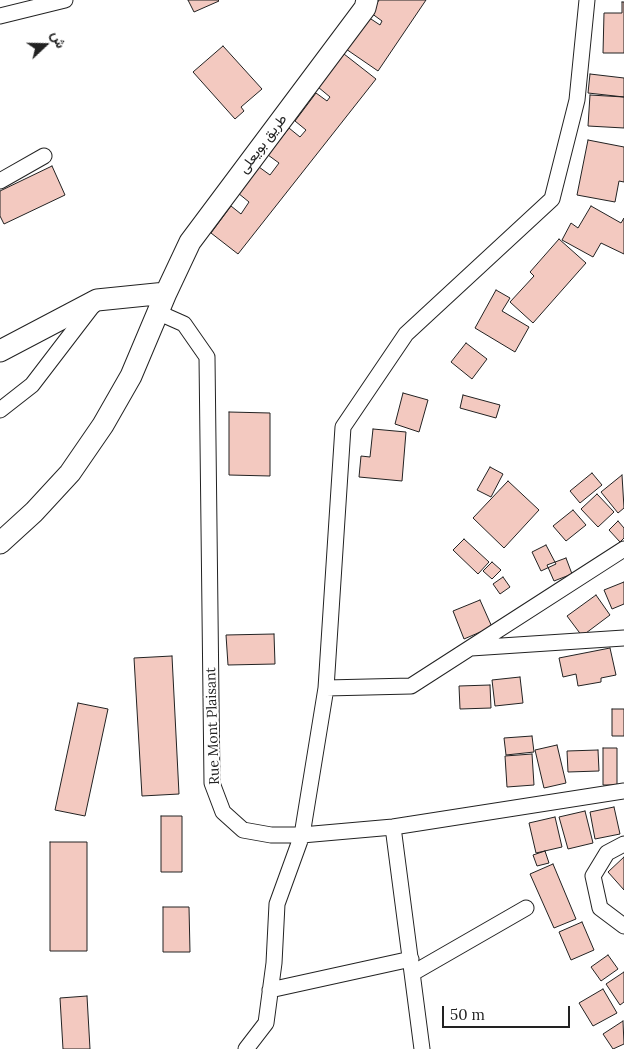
<!DOCTYPE html>
<meta charset="utf-8">
<style>
body{margin:0}
#map{position:relative;width:624px;height:1049px;overflow:hidden;background:#fff;font-family:Lora,Vazirmatn,serif}
canvas{display:block}
.north{position:absolute;left:20px;top:20px;width:50px;height:50px;-webkit-text-stroke:4px #fff;paint-order:stroke;rotate:69deg;font-size:14px;font-weight:700;line-height:20px;text-align:center;color:#222}
.north::after{content:'';display:block;margin:auto;width:18px;height:22px;background:#222;clip-path:polygon(50% 0,100% 100%,50% 72%,0 100%)}
.scale{position:absolute;left:442px;top:1006px;width:128px;height:22px;box-sizing:border-box;border:2px solid #222;border-top:0;padding-left:6px;font-size:15px;line-height:18px;white-space:nowrap;color:#222;-webkit-text-stroke:4px #fff;paint-order:stroke}
</style>
<div id="map">
<canvas width="624" height="1049"></canvas>
<div class="north">ش</div>
<div class="scale">50 m</div>
</div>
<script>
const g = document.querySelector('canvas').getContext('2d');
g.lineJoin = 'round';
function fillPath(path, color) { g.fillStyle = color; g.fill(path, 'evenodd'); }
const shape = rows => new Path2D(rows.map(r => 'M' + r).join(''));
function strokePath(path, color, width, dash) { g.strokeStyle = color; g.lineWidth = width; g.lineCap = dash ? 'butt' : 'round'; g.setLineDash(dash || []); g.stroke(path); }
function label(font, color, halo, rows, align = 'center') {
  g.font = font + ' Lora,Vazirmatn,serif'; g.lineWidth = 4; g.setLineDash([]); g.textBaseline = 'middle'; g.strokeStyle = halo; g.fillStyle = color; for (const [text, x, y, turn = 0] of rows) {
    g.save(); g.translate(x, y); g.rotate((+turn || 0) * Math.PI / 180); g.textAlign = isNaN(turn) ? turn : align; if (halo) g.strokeText(text, 0, 0); g.fillText(text, 0, 0); g.restore();
  }
}
const building = shape([
 [188,0,218,0,219,1,194,12,188,0],
 [379,0,426,0,378,71,346,49,368,17,380,25,382,21,371,13,379,0],
 [622,2,624,2,624,53,603,53,604,13,622,13,622,2],
 [223,46,262,89,241,107,244,111,235,119,193,72,223,46],
 [344,54,376,79,238,254,211,233,231,206,241,214,249,202,238,193,259,167,270,175,279,163,268,155,289,128,300,137,306,130,295,121,316,93,327,101,330,97,318,87,344,54],
 [590,74,624,78,624,97,588,93,590,74],
 [590,95,624,97,624,128,588,126,590,95],
 [588,140,624,147,624,182,619,181,615,202,577,195,588,140],
 [52,166,65,195,4,224,0,216,0,191,52,166],
 [591,206,621,223,624,218,624,254,601,243,593,257,562,240,571,223,578,228,591,206],
 [559,239,586,263,533,323,510,302,534,276,530,272,559,239],
 [496,290,510,298,502,311,529,327,515,352,475,328,496,290],
 [466,343,487,359,472,379,451,362,466,343],
 [403,393,428,400,419,432,395,424,403,393],
 [463,395,500,405,496,418,460,408,463,395],
 [229,412,270,413,270,476,229,475,229,412],
 [373,429,406,432,402,481,359,477,361,456,370,457,373,429],
 [490,467,503,474,491,497,477,490,490,467],
 [592,473,602,485,580,503,570,491,592,473],
 [622,475,624,508,618,513,601,492,622,475],
 [508,481,539,510,504,548,473,518,508,481],
 [597,494,614,512,598,527,581,509,597,494],
 [573,510,586,525,566,541,553,526,573,510],
 [618,521,624,528,624,538,620,542,609,530,618,521],
 [464,539,489,562,478,574,453,550,464,539],
 [546,545,556,564,541,571,532,552,546,545],
 [566,558,572,574,554,581,547,565,566,558],
 [492,562,501,570,492,579,483,571,492,562],
 [503,577,510,587,500,594,493,584,503,577],
 [624,582,624,604,612,609,604,590,624,582],
 [596,595,610,615,582,636,567,616,596,595],
 [480,600,492,627,464,639,453,611,480,600],
 [274,634,275,664,228,665,226,635,274,634],
 [610,648,616,675,601,678,601,682,578,686,576,674,563,677,559,658,610,648],
 [172,656,179,794,142,796,134,658,172,656],
 [520,677,523,703,495,706,492,680,520,677],
 [490,685,491,708,460,709,459,686,490,685],
 [78,703,108,709,85,816,55,810,78,703],
 [612,709,624,709,624,736,612,736,612,709],
 [532,736,534,752,506,755,504,738,532,736],
 [557,745,566,783,544,788,535,750,557,745],
 [603,748,617,748,617,785,603,785,603,748],
 [598,750,599,771,568,772,567,751,598,750],
 [532,754,534,785,507,787,505,756,532,754],
 [614,807,620,834,595,839,590,812,614,807],
 [585,811,593,843,568,849,559,817,585,811],
 [161,816,182,816,182,872,161,872,161,816],
 [555,817,562,847,536,853,529,823,555,817],
 [50,842,87,842,87,951,50,951,50,842],
 [545,851,549,863,537,866,533,855,545,851],
 [624,857,624,890,608,872,624,857],
 [553,864,576,919,554,928,530,874,553,864],
 [163,907,189,907,190,952,163,952,163,907],
 [582,922,594,950,571,960,559,932,582,922],
 [608,955,618,969,601,981,591,967,608,955],
 [624,972,624,1002,620,1005,606,984,624,972],
 [603,989,617,1013,593,1026,579,1003,603,989],
 [87,996,90,1049,63,1049,60,998,87,996],
 [623,1021,624,1044,613,1049,603,1034,623,1021]
]);
const minor = shape([
 [0,16,65,0],
 [0,181,44,156],
 [157,312,184,324,207,357,212,783,223,812,243,830,271,835,302,835,393,827,624,791],
 [0,410,32,385,94,304],
 [471,648,624,638],
 [326,688,411,686,624,549],
 [393,827,422,1049],
 [624,844,607,853,593,876,600,908,624,926],
 [413,973,526,908],
 [270,990,411,959],
 [246,1049,266,1023,274,963,277,904,302,835,326,688,343,427,406,334,552,199,577,100,587,0]
]);
const secondary = shape([
 [0,351,97,300,166,293],
 [0,543,34,512,70,473,103,425,131,376,166,293,190,242,365,8,367,0]
]);
const streetNames = [
 ["طريق بويعلى",263,144,-53],
 ["Rue Mont Plaisant",213,726,-92]
];
fillPath(building, '#f3c9c0');
strokePath(building, '#222', 1);
strokePath(minor, '#222', 17);
strokePath(secondary, '#222', 23);
strokePath(minor, '#fff', 15);
strokePath(secondary, '#fff', 21);
label('14px', '#222', '#fff', streetNames);
</script>
